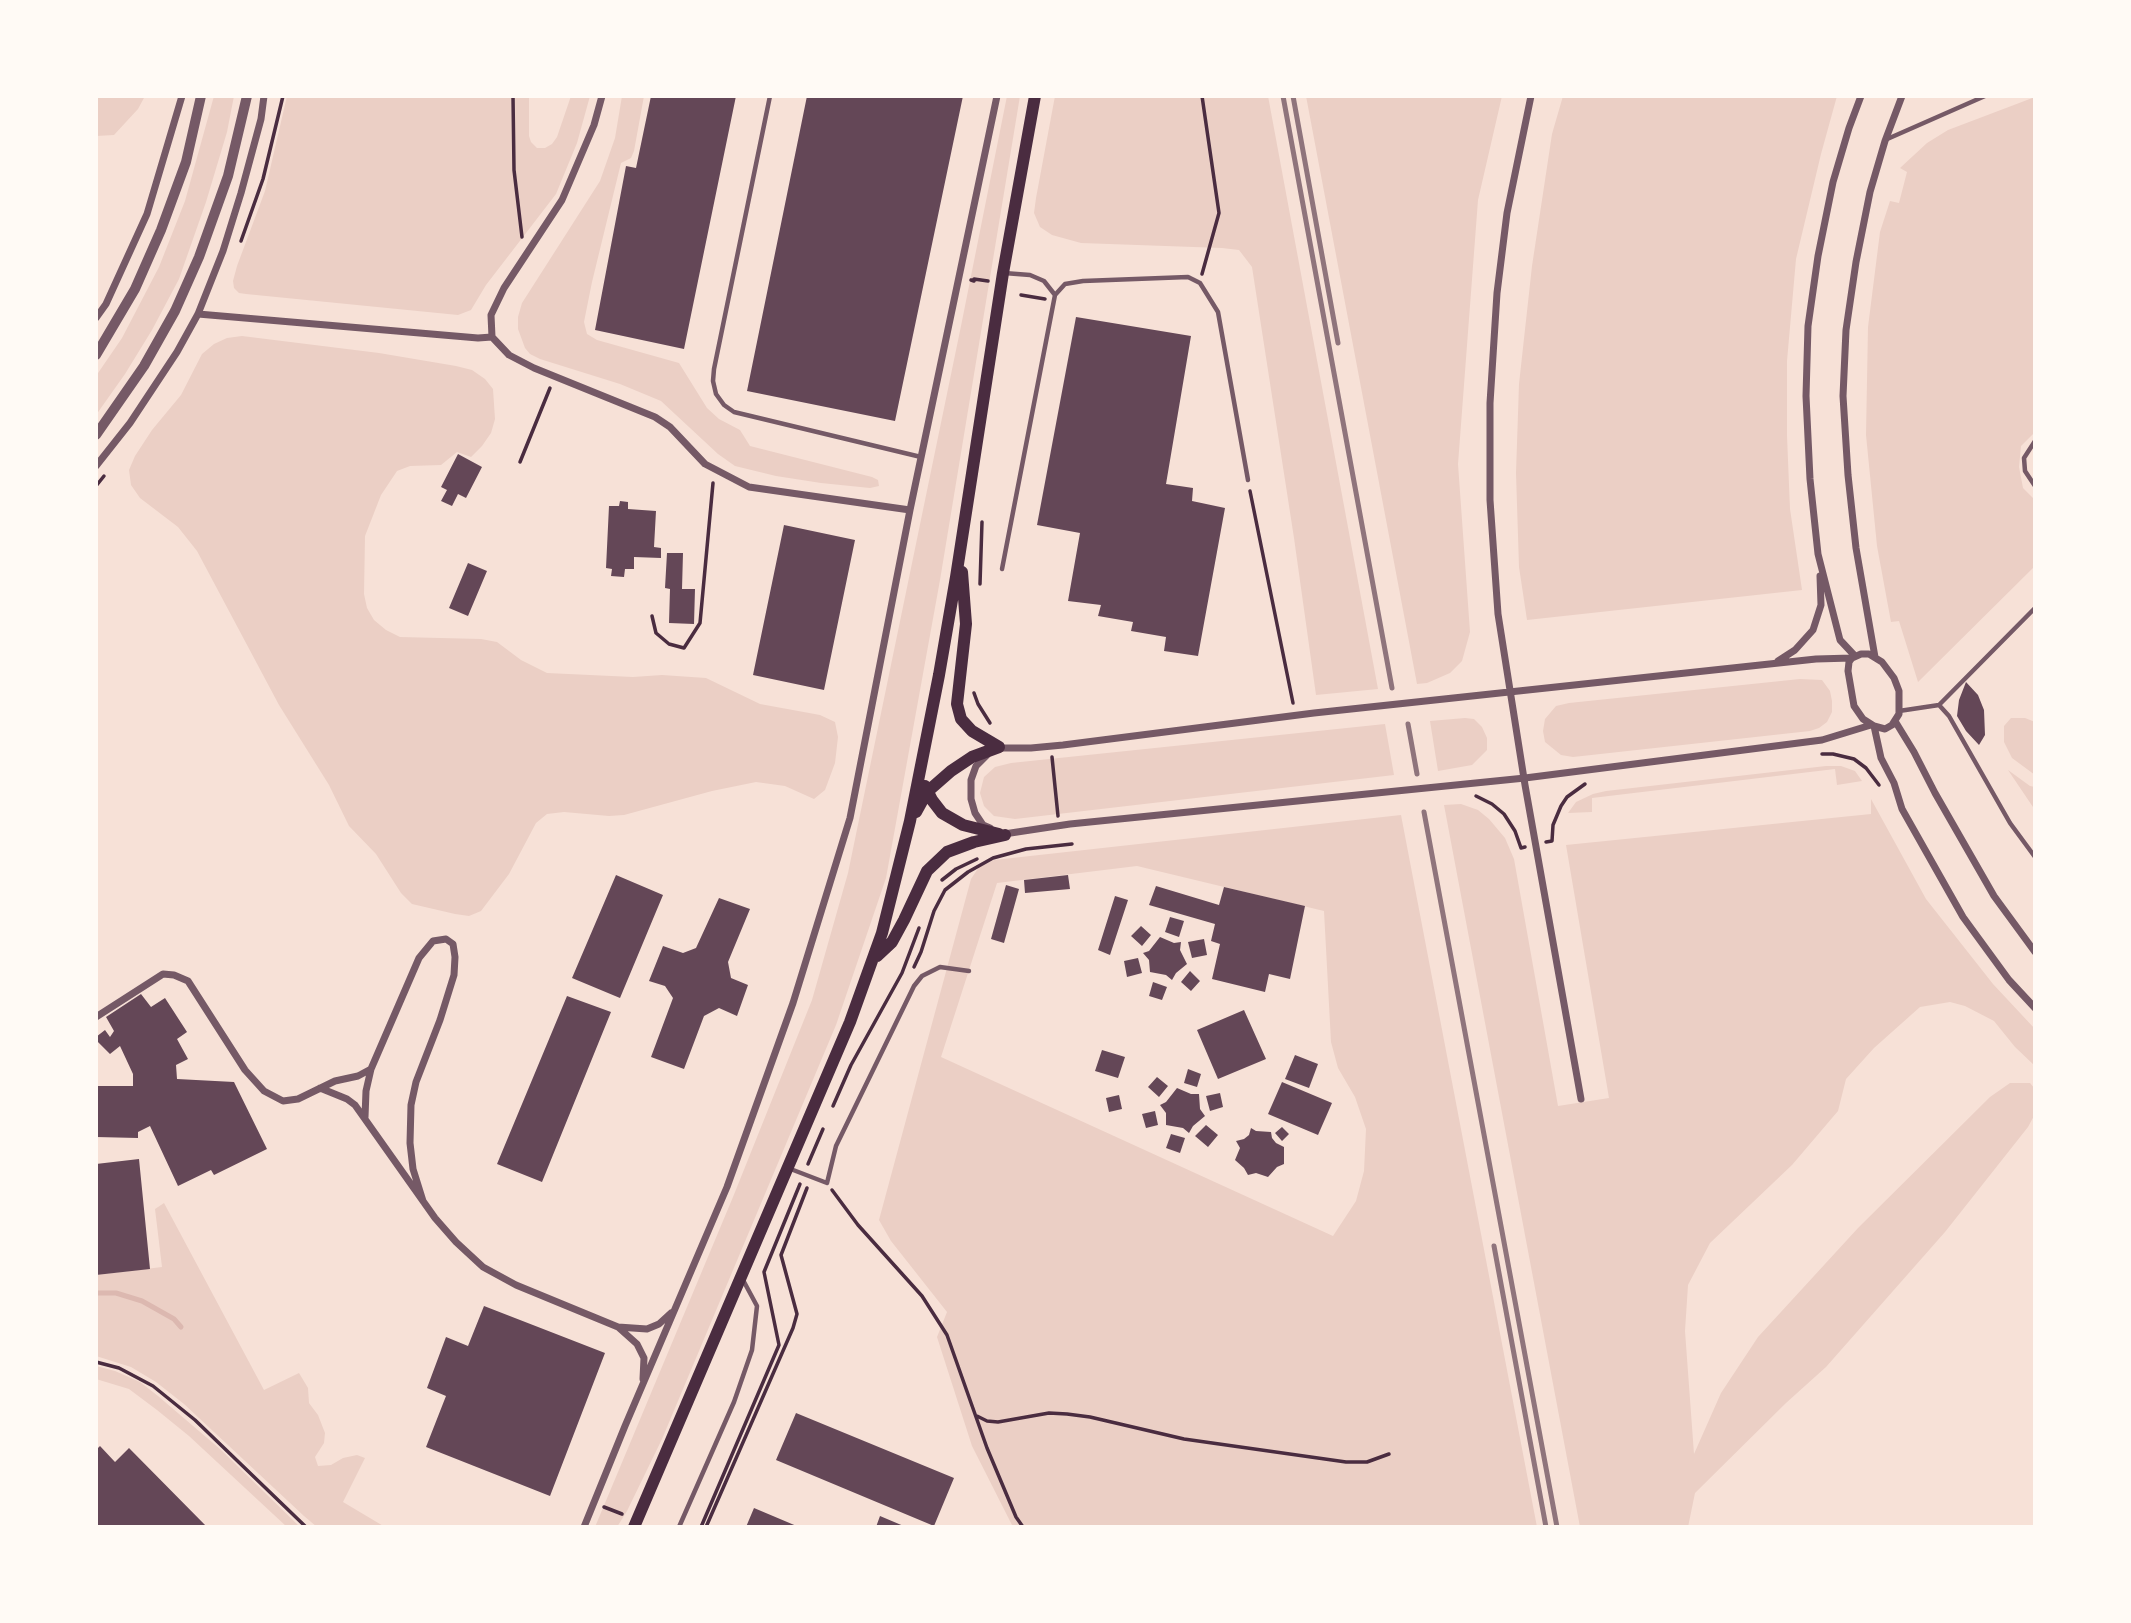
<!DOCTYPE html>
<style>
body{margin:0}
#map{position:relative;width:2131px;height:1623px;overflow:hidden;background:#f7e1d7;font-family:Jost,sans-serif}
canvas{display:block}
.frame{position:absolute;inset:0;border:98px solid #fffaf5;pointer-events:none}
</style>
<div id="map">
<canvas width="2131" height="1623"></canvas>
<div class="frame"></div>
</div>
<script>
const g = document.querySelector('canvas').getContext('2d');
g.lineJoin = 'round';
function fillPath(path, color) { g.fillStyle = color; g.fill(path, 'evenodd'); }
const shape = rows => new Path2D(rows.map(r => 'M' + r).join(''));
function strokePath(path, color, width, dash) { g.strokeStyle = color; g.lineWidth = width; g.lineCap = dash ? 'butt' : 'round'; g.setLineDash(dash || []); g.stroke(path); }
const green = shape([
 [96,96,145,96,138,109,114,135,96,136],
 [214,96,234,96,227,132,206,202,179,279,152,330,125,374,96,415,96,376,122,338,159,267,185,201],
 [287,96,529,96,529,136,531,142,537,148,545,148,552,144,557,137,571,96,590,96,577,143,556,194,486,285,471,310,458,315,246,294,239,293,234,288,233,281,237,266,265,191],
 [622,96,644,96,634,151,631,158,621,163,592,282,584,322,587,334,597,340,679,363,707,408,719,419,740,430,750,446,872,477,878,480,879,486,870,488,821,483,776,476,735,466,718,454,661,401,620,384,540,359,530,354,525,348,518,329,518,317,522,303,600,181,615,138],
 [1007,96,1020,96,940,580,886,878,836,1025,662,1439,627,1511,617,1527,595,1527,733,1197,812,1000,848,873,961,326],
 [1055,96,1268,96,1378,689,1316,695,1294,538,1252,267,1239,250,1222,248,1081,243,1052,235,1040,227,1034,213,1036,198],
 [1306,96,1502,96,1478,200,1458,464,1470,632,1462,661,1450,673,1427,683,1417,684],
 [1563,96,1837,96,1821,154,1796,259,1787,361,1787,436,1790,509,1802,590,1527,620,1519,567,1516,473,1519,384,1532,266,1552,134],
 [2035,97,2035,432,2021,446,2019,467,2023,488,2035,500,2035,566,1918,682,1899,621,1891,622,1877,546,1866,435,1868,327,1880,232,1890,201,1899,203,1907,172,1900,168,1927,143,1948,130],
 [242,336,379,353,456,366,472,370,485,379,493,389,495,419,491,433,482,446,471,457,457,452,441,465,410,466,397,471,381,495,365,536,364,594,367,608,374,620,386,630,400,637,481,639,497,642,521,660,547,673,633,677,662,675,706,678,760,704,820,715,835,722,838,737,835,763,825,790,814,799,785,786,756,782,712,791,624,815,609,816,564,812,547,814,536,823,509,874,481,911,469,916,455,914,412,904,401,893,376,854,349,826,329,785,279,705,197,551,178,527,140,498,131,485,129,470,135,456,152,430,181,395,202,354,214,344,227,338],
 [1800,679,1822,680,1830,691,1832,701,1832,712,1827,722,1819,728,1810,731,1573,757,1561,755,1545,742,1543,731,1545,719,1556,706,1569,703],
 [1465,718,1474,719,1482,727,1487,738,1487,750,1472,765,1438,771,1430,721],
 [2011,718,2025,718,2035,722,2035,775,2012,758,2004,742,2004,726],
 [1385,724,1394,775,1015,819,994,816,984,806,980,793,984,777,995,767,1011,763],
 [1826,766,1841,766,1855,771,1862,781,1837,785,1835,769,1592,798,1592,812,1568,813,1576,802,1593,794,1606,791],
 [2008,770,2030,786,2035,787,2035,810],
 [1871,799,1926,899,1993,984,2035,1029,2035,1066,2015,1047,1994,1021,1965,1006,1950,1002,1920,1007,1874,1048,1846,1079,1838,1111,1792,1165,1710,1243,1688,1285,1685,1331,1694,1454,1721,1393,1758,1337,1858,1228,1990,1097,2010,1083,2030,1083,2035,1089,2035,1114,2028,1127,1945,1232,1826,1367,1786,1403,1695,1493,1688,1527,1580,1527,1444,805,1461,804,1478,810,1489,819,1505,838,1514,859,1558,1106,1609,1098,1566,845,1871,814],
 [1401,815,1537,1527,1013,1527,972,1446,937,1337,947,1312,891,1241,879,1220,971,879,979,867,994,860],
 [1137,866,1324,911,1331,1042,1338,1068,1355,1097,1366,1129,1364,1171,1356,1201,1333,1236,941,1057,997,883],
 [164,1203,264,1390,299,1373,308,1388,309,1403,318,1415,325,1433,324,1443,315,1457,318,1466,331,1465,343,1458,357,1455,365,1458,343,1502,385,1527,317,1527,304,1516,184,1404,156,1382,131,1367,96,1356,96,1275,162,1267,155,1209],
 [96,1366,115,1371,140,1382,158,1396,220,1449,300,1527,287,1527,189,1436,157,1410,129,1389,96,1379]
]);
const stream = shape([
 [96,1293,116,1293,142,1301,174,1319,181,1327]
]);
const building = shape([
 [651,96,736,96,684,349,595,330,626,166,636,168],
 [807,96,963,96,895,421,747,391],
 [1076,317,1191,336,1166,484,1193,488,1192,501,1225,508,1198,656,1164,651,1166,637,1131,631,1133,622,1098,616,1101,605,1068,601,1080,533,1037,525],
 [458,454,482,467,466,498,458,494,452,506,441,501,447,490,441,487],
 [620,501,628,502,628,509,656,511,654,547,661,548,661,558,634,557,634,569,625,569,624,577,611,576,612,569,606,568,609,506,619,506],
 [784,525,855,540,824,690,753,675],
 [667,553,683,553,682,589,695,589,694,624,669,623,670,589,665,588],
 [468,563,487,571,468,616,449,608],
 [1966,682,1978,695,1984,710,1985,735,1979,745,1966,731,1957,716,1959,700],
 [616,875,663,895,620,998,572,978],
 [1068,875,1070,889,1025,893,1024,880],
 [1006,885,1019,889,1004,943,991,939],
 [1156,886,1219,905,1224,887,1305,906,1290,979,1269,974,1265,992,1212,979,1220,944,1211,941,1215,924,1149,905],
 [1115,896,1128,900,1110,955,1098,950],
 [719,898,750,909,728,962,731,978,748,985,737,1016,719,1008,704,1016,684,1069,651,1057,673,998,665,986,649,981,663,946,683,953,696,948],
 [1170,917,1184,921,1179,937,1165,932],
 [1141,926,1151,935,1142,946,1131,936],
 [1160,937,1174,943,1181,942,1180,950,1187,964,1176,973,1172,980,1166,975,1150,972,1149,960,1143,953,1149,951],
 [1204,939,1207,955,1192,958,1188,942],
 [1138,958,1142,973,1127,977,1124,961],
 [1190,971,1200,981,1191,991,1181,982],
 [1153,982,1167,987,1162,1000,1149,996],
 [141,994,151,1007,165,998,187,1032,177,1039,188,1059,176,1065,177,1079,234,1082,267,1149,214,1175,211,1170,178,1186,150,1126,138,1132,138,1138,96,1137,96,1086,133,1086,133,1074,120,1046,110,1054,96,1040,96,1037,105,1030,110,1037,114,1031,106,1017],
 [567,996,611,1012,542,1182,497,1164],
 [1244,1010,1266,1059,1218,1079,1197,1030],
 [1102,1050,1125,1057,1118,1078,1095,1071],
 [1295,1055,1318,1064,1309,1088,1285,1079],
 [1188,1069,1201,1074,1197,1087,1184,1083],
 [1157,1077,1168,1086,1159,1097,1148,1087],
 [1282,1082,1332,1103,1318,1135,1268,1114],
 [1177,1088,1191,1094,1199,1094,1200,1109,1205,1116,1193,1126,1189,1133,1183,1128,1166,1125,1166,1113,1160,1105,1166,1102],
 [1220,1093,1223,1107,1210,1111,1206,1096],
 [1119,1095,1122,1109,1109,1112,1106,1098],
 [1155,1111,1158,1125,1146,1128,1142,1114],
 [1206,1125,1218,1135,1208,1147,1195,1136],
 [1282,1127,1289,1134,1282,1141,1275,1133],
 [1251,1128,1256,1131,1271,1132,1272,1138,1276,1143,1284,1147,1284,1164,1277,1167,1268,1177,1256,1173,1248,1175,1244,1168,1235,1160,1240,1148,1236,1141,1244,1139,1249,1135],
 [1171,1134,1185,1138,1180,1153,1166,1148],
 [139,1159,150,1269,96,1275,96,1164],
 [484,1306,605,1353,550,1496,426,1447,446,1396,427,1388,446,1337,468,1346],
 [796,1413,954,1478,934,1526,776,1460],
 [100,1446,115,1462,129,1448,207,1527,96,1527,96,1450],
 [754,1508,799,1527,746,1527],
 [880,1516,906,1527,876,1527]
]);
const path = shape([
 [513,96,514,170,522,237],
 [1202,96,1219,213,1202,274],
 [241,241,263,179,283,96],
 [971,280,974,281,974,279,988,281],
 [1021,295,1045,299],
 [520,462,550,388],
 [96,486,104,476],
 [1250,491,1293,703],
 [980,584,982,522],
 [652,616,656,633,669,644,684,648,700,623,713,483],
 [974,693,978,704,990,723],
 [1822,754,1833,754,1854,759,1866,768,1879,785],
 [1052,757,1058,816],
 [1476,796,1492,804,1504,814,1515,831,1521,848,1525,847],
 [1546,842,1552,841,1553,825,1561,806,1567,797,1585,784],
 [942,880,956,869,977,859],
 [914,967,921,952,934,911,945,890,968,872,993,858,1026,849,1072,844],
 [833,1106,851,1065,902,973,919,928],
 [808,1164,823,1129],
 [832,1190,858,1225,922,1296,947,1335,987,1448,1016,1517,1023,1527],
 [96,1362,119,1368,153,1386,195,1420,306,1527],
 [977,1416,987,1421,998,1422,1049,1413,1067,1414,1090,1417,1184,1439,1346,1462,1367,1462,1389,1454],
 [604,1507,622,1514],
 [701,1527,779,1345,764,1272,800,1184],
 [706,1527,793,1328,797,1314,781,1255,807,1188]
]);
const service = shape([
 [770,96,714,369,713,381,716,394,724,405,734,412,921,457],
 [1885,140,1985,96],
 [1055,295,1065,284,1083,281,1188,277,1200,283,1218,312,1248,480],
 [2035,441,2024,458,2025,471,2035,486],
 [1002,569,1055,295,1044,281,1030,275,1004,273],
 [1939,705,1949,716,2010,823,2035,857],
 [1899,711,1939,705,2035,608],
 [788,1168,827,1183,836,1146,914,986,922,976,940,967,969,971],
 [679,1527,734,1402,752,1350,757,1306,743,1280]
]);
const minor = shape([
 [1531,96,1507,213,1497,293,1490,403,1490,500,1498,614,1525,785,1581,1099],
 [198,314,478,338,492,337,509,355,534,368,655,417,670,427,705,464,749,487,910,510],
 [96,318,106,304,147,214,182,96],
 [492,337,491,315,504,288,562,200,594,125,602,96],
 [96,466,130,423,177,352,198,314,223,251,241,193,261,119,264,96],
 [1855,656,1840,640,1818,554,1810,479,1806,396,1808,326,1818,256,1833,182,1849,128,1861,96],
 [1875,657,1856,548,1848,475,1843,396,1846,330,1856,262,1870,192,1885,141,1902,96],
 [1778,661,1795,650,1813,630,1821,605,1820,576],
 [1895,721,1914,752,1935,793,1994,896,2035,952],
 [1874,726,1881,758,1894,783,1902,809,1963,917,2009,980,2035,1008],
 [997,748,1031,748,1063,745,1314,713,1816,659,1852,658,1861,654,1869,654,1882,662,1894,678,1899,691,1899,714,1892,725,1885,729,1874,726,1863,719,1854,706,1848,671,1849,662,1852,658],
 [987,755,976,766,971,780,971,799,975,813,983,825,990,828],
 [1004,834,1070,824,1525,778,1822,740,1871,725],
 [96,1017,163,974,174,975,188,981,245,1070,264,1091,283,1101,298,1099,335,1081,358,1076,371,1069,419,958,433,941,446,939,453,944,455,957,454,975,440,1020,416,1082,411,1105,410,1143,413,1169,423,1201],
 [320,1088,347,1099,355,1105,435,1218,456,1242,483,1267,516,1285,618,1327],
 [365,1117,366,1091,371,1069],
 [643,1379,644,1358,637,1344,618,1327,647,1329,659,1324,671,1313],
 [584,1527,625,1426,727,1187,793,1003,850,818,910,510,997,96]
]);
const tertiary = shape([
 [96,355,135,289,161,230,186,162,201,96],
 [96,435,144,366,175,311,199,257,228,176,247,96]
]);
const secondary = shape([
 [962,572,966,624,957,704,961,719,972,731,999,747],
 [925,786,932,800,942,813,963,825,999,834],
 [916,812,927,792,951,771,972,757,999,747],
 [877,956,892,942,904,920,927,871,947,852,974,842,1005,835],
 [634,1527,850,1022,882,933,910,821,939,675,956,577,1003,273,1035,96]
]);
const rail = shape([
 [1283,96,1392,688],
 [1293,96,1338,343],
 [1408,724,1417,774],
 [1424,812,1557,1527],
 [1494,1246,1546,1527]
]);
fillPath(green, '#ebcfc5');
strokePath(stream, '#dcb8b0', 5);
fillPath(building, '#644757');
strokePath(path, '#4a2c40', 3.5);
strokePath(service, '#755966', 4.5);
strokePath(minor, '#755966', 7);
strokePath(tertiary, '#755966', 10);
strokePath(secondary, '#4a2c40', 12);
strokePath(rail, '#8f747c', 5);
</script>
